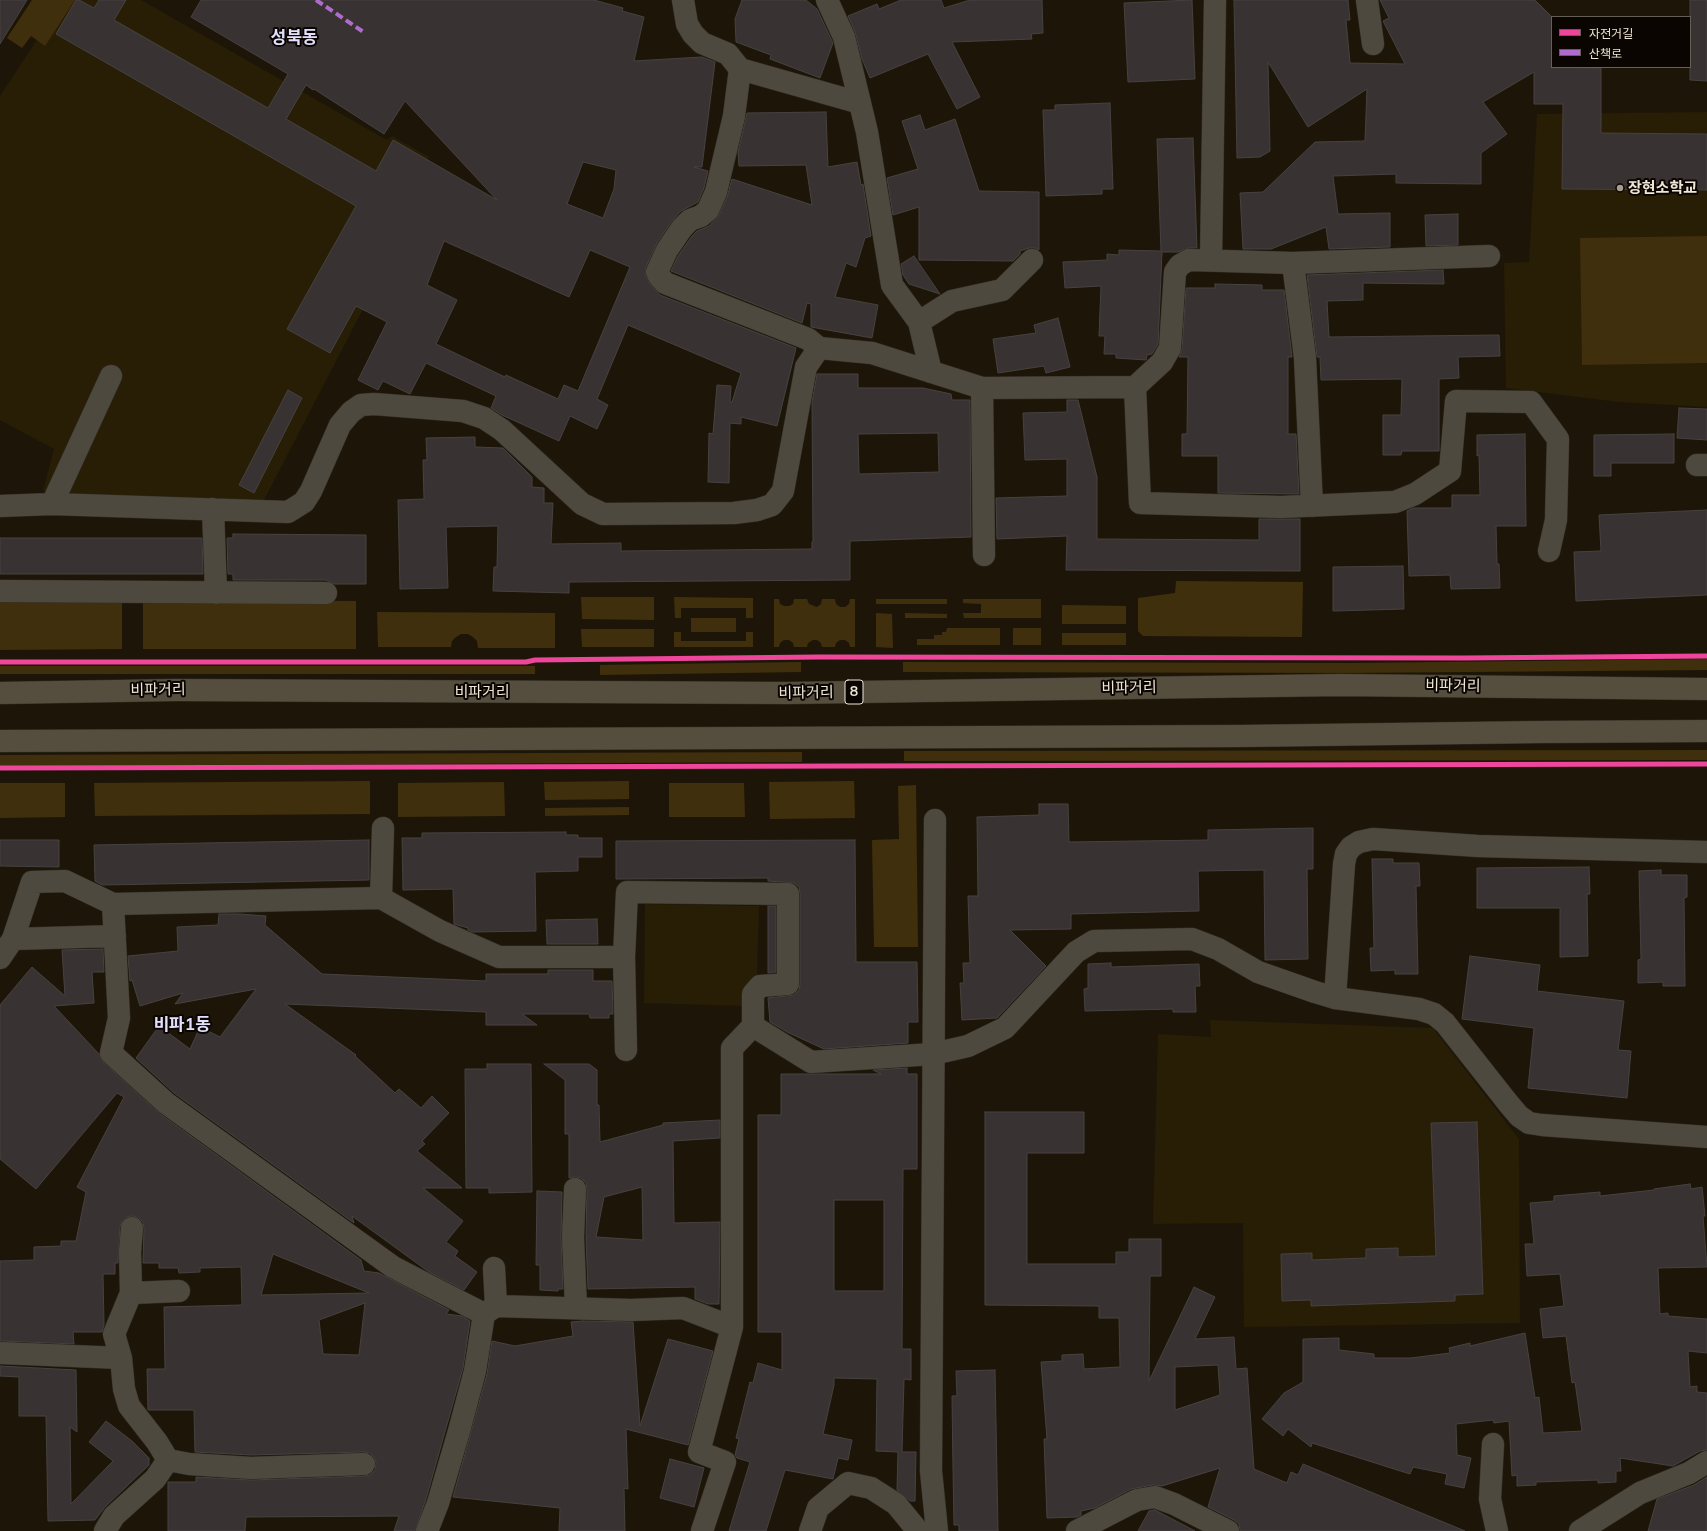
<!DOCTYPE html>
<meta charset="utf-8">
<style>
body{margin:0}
#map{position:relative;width:1707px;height:1531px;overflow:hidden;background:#1d1608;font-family:Mulish,"Noto Sans KR",sans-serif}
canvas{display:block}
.legend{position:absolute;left:1551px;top:16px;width:140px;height:52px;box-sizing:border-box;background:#0a0500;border:1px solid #655f55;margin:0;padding:5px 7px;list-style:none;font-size:12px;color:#ede5d5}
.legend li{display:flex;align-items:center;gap:8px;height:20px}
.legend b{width:20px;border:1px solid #655f55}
</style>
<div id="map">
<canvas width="1707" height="1531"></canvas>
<ul class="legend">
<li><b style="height:5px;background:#ed469a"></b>자전거길</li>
<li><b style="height:5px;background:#b06ccc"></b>산책로</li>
</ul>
</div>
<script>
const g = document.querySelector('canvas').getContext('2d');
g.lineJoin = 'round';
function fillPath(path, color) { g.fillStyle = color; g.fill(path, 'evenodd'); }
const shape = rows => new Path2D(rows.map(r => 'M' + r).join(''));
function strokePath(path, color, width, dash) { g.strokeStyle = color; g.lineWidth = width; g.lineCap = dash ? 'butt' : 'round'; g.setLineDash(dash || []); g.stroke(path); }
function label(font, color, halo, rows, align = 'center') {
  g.font = font + ' Mulish,"Noto Sans KR",sans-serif'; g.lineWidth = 4; g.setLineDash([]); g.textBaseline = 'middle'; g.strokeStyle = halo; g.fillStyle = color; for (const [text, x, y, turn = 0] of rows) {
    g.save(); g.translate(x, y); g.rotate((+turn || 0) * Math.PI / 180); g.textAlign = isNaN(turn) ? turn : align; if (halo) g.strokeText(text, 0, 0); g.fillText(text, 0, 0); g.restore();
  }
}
const built = shape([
 [63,0,141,0,387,140,392,136,429,157,378,249,390,257,264,500,74,494,43,491,54,449,0,420,0,96],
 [1707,112,1707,407,1619,402,1506,388,1504,263,1529,262,1537,114],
 [645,904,759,906,757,975,745,989,745,1006,644,1003],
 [1210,1020,1433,1028,1519,1139,1520,1323,1244,1327,1243,1223,1153,1224,1158,1034,1211,1037]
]);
const green = shape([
 [32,0,75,0,45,46,31,36,22,48,7,38],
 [1707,236,1707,363,1582,365,1580,238],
 [1176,581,1303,582,1302,637,1143,636,1138,631,1138,598,1175,593],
 [581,597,654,597,654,620,582,619],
 [674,597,753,598,753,618,746,618,746,608,681,608,681,618,675,618],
 [774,599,779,599,780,604,784,606,789,606,793,604,794,599,807,599,809,604,817,607,821,604,822,599,835,599,836,604,840,607,845,607,849,604,850,599,855,599,855,647,850,647,849,643,845,640,840,640,836,643,835,647,822,647,821,643,817,640,813,640,808,643,807,647,794,647,793,643,789,640,784,640,780,643,779,647,774,647],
 [876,599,947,599,947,604,876,604],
 [963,599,1041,599,1041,618,964,618,963,613,981,613,981,604,963,603],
 [122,600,122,649,0,650,0,601],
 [143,600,356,601,356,649,143,649],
 [1062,605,1126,606,1126,624,1062,624],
 [377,612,555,613,555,648,478,648,477,641,473,637,468,634,461,634,456,637,452,641,451,647,378,647],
 [876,613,892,614,893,648,876,647],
 [905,613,947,614,947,618,905,618],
 [691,618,736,618,736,632,691,632],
 [947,628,1000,628,1000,645,917,645,917,639,934,639,934,635,942,635,942,632,946,632],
 [1013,628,1041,628,1041,645,1013,645],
 [581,629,654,629,654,647,582,647],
 [674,632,681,632,681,641,746,641,746,632,753,632,753,647,674,647],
 [1062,633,1126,633,1126,645,1062,645],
 [1707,659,1707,670,1352,673,903,672,903,662,1352,663],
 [801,662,801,672,600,675,600,665],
 [0,666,535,666,535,674,0,674],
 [1707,750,1707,760,904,761,904,751],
 [802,752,802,762,0,766,0,755],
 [370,781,370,814,95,816,94,783],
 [629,781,629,799,545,800,544,782],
 [854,781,855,818,770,819,769,782],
 [504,782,505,816,398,817,398,783],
 [0,783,65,783,65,817,0,818],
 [669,783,744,783,745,817,669,817],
 [916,785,918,947,874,947,872,840,899,839,898,786],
 [629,807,629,815,545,816,545,808]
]);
const building = shape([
 [0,0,27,0,0,44,0,0],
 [76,0,79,0,94,8,99,0,126,0,114,20,268,108,288,74,191,17,201,0,594,0,623,8,622,11,644,17,634,61,702,57,715,62,702,167,694,167,708,171,704,188,698,202,681,211,672,221,657,243,646,267,646,277,650,284,660,295,796,348,777,426,741,417,741,424,730,423,729,483,708,482,709,433,713,434,717,385,731,386,730,402,732,402,741,373,628,325,597,399,608,405,597,429,570,416,559,441,502,415,491,408,496,396,426,363,410,394,383,381,378,390,358,380,387,322,356,306,330,353,287,329,356,206,56,34,76,0],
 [306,85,313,90,314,89,384,134,405,101,497,200,393,140,376,171,286,119,306,85],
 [583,162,616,170,614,189,603,218,567,204,583,162],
 [444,241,569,297,590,250,630,267,578,391,564,385,558,399,506,375,505,377,436,344,457,300,427,285,444,241],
 [742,0,806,0,817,9,833,43,820,78,770,59,771,55,736,42,735,19,742,0],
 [901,0,941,0,944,8,970,0,1042,0,1043,33,1031,34,1032,39,952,42,980,97,957,109,928,54,870,78,862,59,855,32,848,16,877,4,879,9,901,0],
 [1192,0,1195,79,1128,82,1124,3,1192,0],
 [1234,0,1348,0,1350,20,1346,20,1350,63,1405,64,1383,21,1389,18,1380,0,1535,0,1552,17,1552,67,1601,68,1601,133,1707,134,1707,190,1562,189,1563,104,1534,104,1534,72,1483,102,1507,134,1481,153,1481,184,1396,183,1396,174,1333,176,1338,214,1390,213,1390,247,1329,249,1326,227,1271,249,1243,249,1240,193,1263,192,1315,142,1365,141,1367,89,1308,127,1268,62,1270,151,1260,157,1237,158,1234,0],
 [1690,0,1707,0,1707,81,1690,80,1690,0],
 [1110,103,1113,189,1102,189,1102,194,1046,196,1043,110,1055,110,1055,105,1110,103],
 [826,112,828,167,857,162,861,185,863,184,871,236,865,238,856,267,846,263,835,297,878,305,872,338,811,327,811,304,807,303,802,323,671,271,678,256,692,236,697,231,709,226,719,215,727,197,732,179,812,205,806,165,739,166,738,152,747,113,826,112],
 [920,115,925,130,955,119,979,191,1039,192,1039,250,1035,248,1029,248,1020,251,1020,254,1013,261,919,260,919,207,893,215,887,178,918,169,902,121,920,115],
 [1193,138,1197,248,1189,248,1178,252,1162,252,1158,344,1152,354,1147,355,1146,360,1116,358,1116,354,1104,354,1105,336,1099,336,1101,286,1065,288,1063,262,1107,260,1107,254,1119,255,1119,250,1161,251,1157,139,1193,138],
 [1458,214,1458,245,1426,246,1425,215,1458,214],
 [914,256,940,294,909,284,903,275,901,264,914,256],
 [1443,270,1444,284,1363,283,1363,300,1327,301,1329,337,1499,335,1500,356,1458,357,1459,378,1439,379,1439,451,1402,451,1401,455,1383,455,1383,415,1401,415,1402,379,1321,380,1320,357,1317,357,1307,275,1443,270],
 [1215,284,1262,285,1262,290,1284,290,1292,357,1288,357,1288,434,1296,434,1299,494,1218,493,1218,456,1182,456,1182,434,1187,434,1188,357,1179,357,1182,349,1186,288,1215,288,1215,284],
 [1058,318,1070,367,1046,373,1044,366,998,373,993,339,1036,333,1034,325,1058,318],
 [817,374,858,374,858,388,923,388,951,394,952,400,970,400,971,537,850,541,850,580,569,582,569,593,493,591,494,567,497,567,498,526,446,527,448,588,400,589,398,500,424,499,423,460,427,460,426,438,475,437,475,447,503,448,532,477,532,487,544,488,544,503,553,503,551,544,621,543,621,551,812,549,812,542,813,542,812,402,817,374],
 [938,433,939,472,859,474,858,434,938,433],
 [288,390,302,398,254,493,239,485,288,390],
 [1067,400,1078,400,1097,477,1097,539,1259,540,1259,519,1300,519,1300,571,1066,570,1067,536,997,539,996,498,1067,496,1067,459,1025,460,1023,413,1067,412,1067,400],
 [1679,408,1707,409,1707,440,1677,438,1679,408],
 [1525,434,1526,526,1496,526,1497,564,1499,564,1500,588,1451,589,1450,575,1409,576,1407,511,1413,508,1452,508,1452,495,1480,495,1479,455,1477,456,1477,435,1525,434],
 [1674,434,1674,463,1611,463,1611,476,1594,476,1594,435,1674,434],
 [1707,510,1707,595,1576,601,1574,552,1601,551,1599,515,1707,510],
 [233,534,366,535,366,584,334,584,326,580,233,580,233,574,228,574,227,538,233,538,233,534],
 [0,538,202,538,203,574,0,574,0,538],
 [1403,566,1404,609,1333,611,1333,567,1403,566],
 [1039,804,1068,804,1069,842,1208,840,1208,830,1313,828,1313,869,1307,869,1308,959,1265,960,1264,870,1198,871,1199,911,1071,914,1071,929,1010,930,1046,966,997,1018,962,1020,960,983,964,983,963,963,970,963,968,896,978,896,977,817,1039,815,1039,804],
 [566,832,566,835,578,835,578,838,602,838,602,857,578,857,578,871,535,872,536,931,473,932,468,930,468,928,454,924,453,889,403,890,402,838,422,838,422,833,566,832],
 [0,840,59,840,59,867,0,866,0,840],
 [369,840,369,880,102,885,95,881,94,845,369,840],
 [855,840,856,962,917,962,918,1022,908,1022,908,1043,824,1049,787,1032,770,1022,768,998,794,995,799,990,800,984,800,894,799,887,794,883,768,881,768,878,616,879,616,841,855,840],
 [1372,859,1393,859,1393,863,1419,863,1420,886,1416,886,1418,974,1395,974,1395,970,1371,971,1370,948,1374,948,1372,859],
 [1589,867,1590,894,1587,894,1588,956,1560,957,1560,908,1477,908,1477,868,1589,867],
 [1661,870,1661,875,1687,875,1687,897,1684,898,1685,986,1663,986,1663,982,1638,983,1638,960,1641,959,1639,871,1661,870],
 [768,906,776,906,776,972,768,973,768,906],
 [219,914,240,914,266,916,265,925,322,974,486,981,486,974,548,974,548,970,593,970,593,981,612,981,613,1014,609,1014,609,1018,590,1018,589,1014,522,1014,537,1025,486,1025,486,1012,285,1004,356,1055,355,1056,395,1093,399,1089,421,1108,432,1096,449,1113,422,1141,425,1144,417,1151,462,1188,423,1188,463,1221,446,1242,458,1251,455,1256,477,1272,464,1290,429,1272,352,1216,354,1223,174,1093,136,1058,159,1026,190,1049,200,1027,220,1037,256,989,175,1004,183,993,140,1006,132,980,130,981,128,956,178,951,177,927,218,925,219,914],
 [597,919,598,944,547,944,546,920,597,919],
 [103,949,104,972,92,972,94,1003,54,1006,99,1054,103,1062,159,1113,361,1260,364,1271,379,1273,449,1310,446,1314,462,1316,470,1321,463,1368,426,1499,415,1531,394,1531,399,1516,246,1517,245,1531,168,1531,168,1482,196,1482,196,1477,251,1480,364,1476,370,1475,375,1470,376,1463,374,1457,370,1453,364,1452,251,1455,195,1452,194,1410,148,1410,147,1369,165,1369,164,1307,242,1305,241,1267,200,1268,200,1272,179,1273,178,1268,159,1268,159,1263,143,1263,144,1229,143,1222,139,1218,133,1216,127,1217,122,1221,120,1227,118,1263,115,1263,115,1274,103,1274,104,1325,102,1332,73,1332,74,1344,0,1341,0,1261,34,1260,34,1247,61,1246,61,1241,76,1241,86,1192,77,1187,124,1097,117,1093,36,1189,0,1159,0,1005,32,967,65,996,62,950,103,949],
 [273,1254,369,1293,261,1295,273,1254],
 [365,1303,359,1355,323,1354,319,1320,365,1303],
 [1470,956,1540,965,1537,991,1624,1001,1618,1050,1631,1051,1627,1098,1528,1088,1534,1028,1462,1019,1470,956],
 [1111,963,1111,967,1199,964,1200,986,1195,986,1196,1012,1173,1012,1173,1009,1085,1011,1084,989,1088,988,1088,964,1111,963],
 [487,1064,531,1064,532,1192,489,1193,489,1188,466,1188,465,1069,487,1069,487,1064],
 [544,1064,589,1064,597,1070,597,1105,599,1105,600,1142,663,1125,663,1123,720,1120,720,1138,673,1141,674,1223,720,1222,719,1304,708,1304,695,1299,695,1287,588,1289,586,1237,587,1189,586,1183,581,1178,575,1177,569,1178,569,1134,565,1134,565,1080,544,1064],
 [642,1187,643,1240,596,1237,604,1197,642,1187],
 [907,1068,907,1074,917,1074,917,1169,903,1169,902,1349,911,1349,911,1380,904,1379,902,1452,916,1452,915,1501,910,1501,897,1490,898,1452,876,1451,877,1379,834,1378,834,1385,823,1434,852,1440,848,1460,838,1458,833,1479,785,1470,766,1531,729,1531,750,1462,737,1458,735,1455,739,1439,736,1438,750,1382,753,1383,758,1363,782,1370,782,1332,758,1332,758,1115,781,1115,781,1074,881,1074,873,1070,907,1068],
 [834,1200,884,1200,884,1291,834,1291,834,1200],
 [985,1112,1084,1112,1084,1153,1027,1153,1027,1264,1116,1264,1116,1252,1129,1252,1129,1239,1161,1239,1161,1276,1150,1276,1149,1381,1194,1287,1215,1297,1195,1339,1234,1337,1236,1369,1247,1368,1254,1469,1287,1483,1291,1472,1298,1475,1303,1464,1465,1531,1240,1531,1239,1524,1234,1520,1208,1507,1220,1468,1162,1486,1153,1485,1131,1489,1095,1508,1081,1511,1081,1515,1077,1517,1047,1518,1044,1439,1047,1439,1041,1362,1062,1361,1062,1355,1083,1354,1084,1369,1120,1367,1119,1318,1099,1318,1099,1306,985,1305,985,1112],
 [1218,1365,1220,1395,1175,1410,1175,1367,1218,1365],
 [1477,1122,1483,1294,1455,1295,1455,1301,1311,1306,1311,1300,1282,1301,1281,1254,1312,1253,1312,1260,1366,1258,1366,1249,1398,1248,1398,1257,1436,1256,1431,1123,1477,1122],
 [1690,1184,1691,1189,1702,1187,1705,1216,1703,1216,1707,1267,1658,1268,1660,1314,1668,1313,1668,1316,1707,1319,1707,1353,1688,1351,1690,1387,1697,1386,1697,1392,1707,1393,1707,1450,1700,1451,1673,1466,1620,1458,1621,1471,1616,1471,1616,1482,1598,1483,1598,1480,1536,1482,1536,1485,1517,1486,1517,1475,1512,1476,1509,1421,1494,1423,1493,1420,1456,1424,1457,1455,1471,1458,1464,1488,1445,1484,1447,1474,1413,1467,1410,1474,1312,1443,1311,1447,1288,1429,1283,1436,1262,1419,1284,1393,1303,1382,1303,1339,1339,1338,1339,1350,1374,1354,1374,1358,1411,1358,1450,1353,1449,1348,1470,1343,1470,1346,1525,1333,1535,1398,1539,1397,1543,1433,1582,1431,1575,1382,1572,1383,1566,1336,1543,1338,1540,1309,1564,1306,1560,1274,1527,1276,1525,1244,1534,1244,1530,1203,1554,1201,1554,1196,1600,1192,1600,1196,1654,1190,1654,1189,1690,1184],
 [537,1191,562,1192,561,1238,563,1289,558,1289,558,1291,540,1290,540,1265,536,1265,537,1191],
 [583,1321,633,1322,640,1426,668,1339,713,1351,688,1445,626,1429,628,1489,624,1488,625,1531,559,1531,560,1508,453,1497,487,1374,492,1341,515,1346,573,1336,571,1322,583,1321],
 [0,1366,76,1370,77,1432,70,1427,71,1504,113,1461,89,1442,106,1421,132,1441,149,1458,149,1465,105,1507,95,1520,48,1521,46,1416,19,1416,19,1377,0,1376,0,1366],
 [995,1370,998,1531,959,1531,959,1525,954,1525,953,1469,952,1396,957,1396,956,1371,995,1370],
 [670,1459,704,1468,694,1507,660,1498,670,1459],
 [1707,1477,1707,1531,1648,1531,1657,1499,1694,1485,1707,1477],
 [1154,1510,1157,1511,1195,1531,1138,1531,1149,1511,1154,1510]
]);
const minor = shape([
 [683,0,687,24,693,34,702,43,728,54,740,69,860,103],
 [827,0,844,37,867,132,892,285,919,322,931,372],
 [1367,0,1373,44],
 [740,69,734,116,716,192,708,210,701,216,690,220,682,228,667,250,657,272,659,276,665,283,808,339,819,348],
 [1211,260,1215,0],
 [1293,263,1489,256],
 [919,322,952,301,1002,290,1032,260],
 [1135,387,1162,362,1170,348,1175,272,1180,265,1189,260,1293,263,1305,358,1312,506],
 [982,388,984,555],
 [1697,465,1707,465],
 [52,504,111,376],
 [0,506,52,504,288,512,304,502,311,491,340,425,351,412,361,405,374,404,463,411,484,418,502,430,582,504,603,514,734,513,757,510,772,505,783,491,806,367,819,348,872,353,982,388,1135,387,1140,503,1281,507,1395,502,1415,494,1450,471,1456,401,1531,402,1558,439,1556,520,1549,551],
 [213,509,216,593],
 [0,591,326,593],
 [935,820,931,1471,937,1531],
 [381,898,440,931,499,957,624,957],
 [113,904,381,898,383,828],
 [13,939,115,936],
 [0,958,13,939,32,882,65,881,113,904,119,1018,111,1053,166,1103,393,1267,484,1314,475,1371,459,1431,438,1503,427,1531],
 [1335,998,1344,864,1346,854,1351,847,1359,842,1373,839,1478,846,1707,852],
 [626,1050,624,957,627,892,788,894,788,984,760,986,753,994,753,1026,811,1062,933,1054,968,1046,1005,1028,1076,952,1094,941,1192,939,1218,949,1258,972,1315,992,1335,998,1419,1009,1434,1014,1445,1023,1508,1103,1519,1116,1529,1123,1542,1125,1707,1137],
 [575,1189,573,1237,576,1308],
 [132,1228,130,1252,131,1293,114,1334,121,1358,124,1389,129,1406,157,1442,168,1460,189,1464,251,1468,364,1464],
 [494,1268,496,1306],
 [131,1293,179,1291],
 [484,1314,496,1306,631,1310,683,1308,732,1327],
 [0,1353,121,1358],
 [1493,1444,1490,1499,1497,1531],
 [105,1531,114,1516,155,1479,168,1460],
 [702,1531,725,1462,699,1452,732,1327,732,1048,753,1026],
 [810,1531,818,1508,848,1483,871,1488,896,1504,918,1531],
 [1077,1531,1137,1500,1155,1497,1174,1504,1228,1531],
 [1580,1531,1640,1493,1689,1473,1707,1462]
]);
const major = shape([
 [0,693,175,690,787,693,1340,685,1707,689],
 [0,741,1240,736,1541,732,1707,731]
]);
const quiet = shape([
 [316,0,365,33]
]);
const cycleway = shape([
 [0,662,526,662,535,660,818,657,1464,658,1707,656],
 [0,768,1707,764]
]);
const markers = [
 [1620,188,4,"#a49d8d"]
];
const shields = [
 [854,692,18]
];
const shieldNames = [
 ["8",854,692]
];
const poiNames = [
 ["장현소학교",1628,188]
];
const streetNames = [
 ["비파거리",1453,686,1],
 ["비파거리",1129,688,-1],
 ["비파거리",158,690,-1],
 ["비파거리",482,692],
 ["비파거리",806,693,-1]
];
const quarterNames = [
 ["성북동",294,38],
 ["비파1동",182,1025]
];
fillPath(built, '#281d05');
fillPath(green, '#402f0c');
fillPath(building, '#383332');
strokePath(building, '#464240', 1);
strokePath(minor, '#353027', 23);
strokePath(major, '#353027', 23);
strokePath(minor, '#4e493f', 22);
strokePath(major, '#554e3f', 22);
strokePath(quiet, '#b06ccc', 4, [8, 4]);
strokePath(cycleway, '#ed469a', 5);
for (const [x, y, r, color] of markers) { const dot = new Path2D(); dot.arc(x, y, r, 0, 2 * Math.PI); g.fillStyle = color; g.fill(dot); strokePath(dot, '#0a0500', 1.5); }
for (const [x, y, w] of shields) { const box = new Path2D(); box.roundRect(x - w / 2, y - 12, w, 24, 3); g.fillStyle = '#0a0500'; g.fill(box); strokePath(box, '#ede5d5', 1); }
label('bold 14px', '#ede5d5', null, shieldNames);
label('bold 15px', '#ede5d5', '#0a0500', poiNames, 'left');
label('15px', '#ede5d5', '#0a0500', streetNames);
label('bold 17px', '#e2dffc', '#0a0500', quarterNames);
</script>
